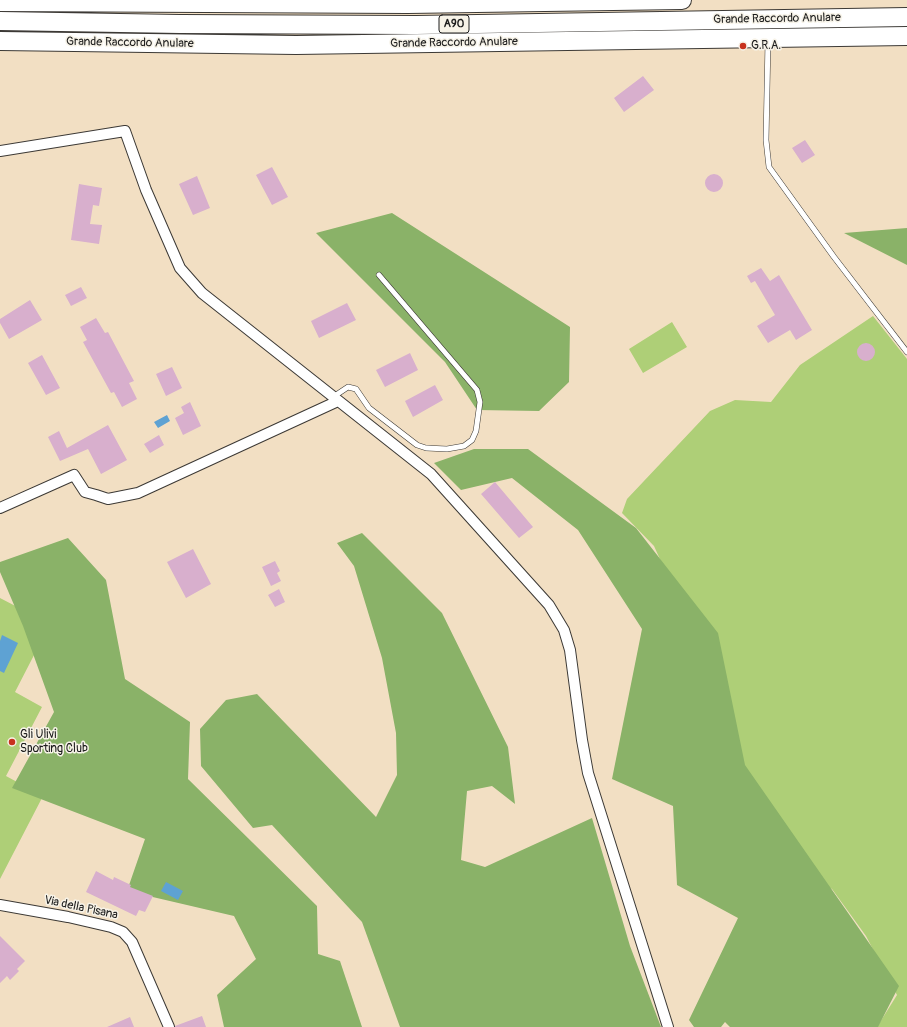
<!DOCTYPE html>
<style>
body{margin:0}
canvas{display:block;background:#f2dfc3}
</style>
<canvas width="907" height="1027"></canvas>
<script>
const g = document.querySelector('canvas').getContext('2d');
g.lineJoin = 'round';
function fillPath(path, color) { g.fillStyle = color; g.fill(path, 'evenodd'); }
const shape = rows => new Path2D(rows.map(r => 'M' + r).join(''));
function strokePath(path, color, width, dash) { g.strokeStyle = color; g.lineWidth = width; g.lineCap = dash ? 'butt' : 'round'; g.setLineDash(dash || []); g.stroke(path); }
function label(font, color, halo, rows, align = 'center') {
  g.font = font + ' Pangolin,sans-serif'; g.lineWidth = 3; g.setLineDash([]); g.textBaseline = 'middle'; g.strokeStyle = halo; g.fillStyle = color; for (const [text, x, y, turn = 0] of rows) {
    g.save(); g.translate(x, y); g.rotate((+turn || 0) * Math.PI / 180); g.textAlign = isNaN(turn) ? turn : align; if (halo) g.strokeText(text, 0, 0); g.fillText(text, 0, 0); g.restore();
  }
}
const green = shape([
 [873,316,907,359,907,1027,877,1027,897,995,866,936,832,889,739,840,678,599,654,546,622,513,627,499,710,411,735,400,771,402,800,365],
 [672,322,687,347,643,373,629,349],
 [0,598,50,624,15,692,42,707,6,776,43,796,0,879]
]);
const forest = shape([
 [392,213,570,327,569,382,539,411,477,410,445,362,316,233],
 [907,228,907,265,844,233],
 [474,449,528,449,636,528,718,633,745,765,899,986,878,1027,730,1027,725,1022,721,1027,694,1027,689,1020,738,918,677,885,673,806,612,779,642,629,578,530,512,478,461,490,434,463],
 [362,533,442,613,508,747,515,804,492,786,467,791,461,860,485,867,592,818,630,946,661,1027,400,1027,362,922,272,825,253,828,201,766,200,729,226,700,257,694,376,817,397,775,396,733,382,658,354,566,337,543],
 [68,538,106,580,125,679,190,722,188,779,317,906,318,954,340,961,362,1027,224,1027,217,995,256,959,234,916,127,891,145,839,12,788,54,712,23,626,0,572,0,562]
]);
const water = shape([
 [167,415,170,421,158,428,154,422],
 [2,635,18,643,4,673,0,671,0,641],
 [166,882,183,891,178,900,161,891]
]);
const building = shape([
 [643,76,654,90,624,112,614,98],
 [805,140,815,155,802,163,792,148],
 [272,167,288,197,272,205,256,175],
 '705 183a9 9 0 1 1 18 0a9 9 0 1 1-18 0Z',
 [197,176,210,208,193,215,179,184],
 [79,184,102,188,99,206,93,205,90,224,102,225,99,244,71,240],
 [761,268,770,281,779,275,812,330,796,340,790,330,768,343,757,326,775,315,755,281,751,283,747,276],
 [81,287,87,298,71,306,65,295],
 [30,300,42,320,9,339,0,323,0,319],
 [347,303,356,320,319,338,311,321],
 [96,318,105,333,108,332,134,381,129,383,137,399,122,407,114,392,111,393,83,342,87,340,80,327],
 '857 352a9 9 0 1 1 18 0a9 9 0 1 1-18 0Z',
 [410,353,418,370,385,387,376,370],
 [42,355,60,388,46,395,28,363],
 [172,367,182,388,166,396,156,374],
 [435,385,443,400,413,417,405,401],
 [190,402,201,426,183,435,175,418,184,413,181,407],
 [108,425,127,460,101,474,88,449,60,461,48,437,59,431,67,448],
 [159,435,164,445,150,453,144,444],
 [495,482,533,527,519,538,481,494],
 [193,549,211,584,186,598,167,562],
 [275,561,280,571,277,573,281,581,271,586,262,567],
 [279,589,285,602,275,607,268,595],
 [96,871,113,880,114,877,131,885,130,887,153,896,145,912,139,910,136,916,86,892],
 [0,936,25,961,17,969,19,971,10,980,7,976,0,983],
 [202,1016,206,1027,175,1027,175,1026],
 [130,1017,134,1027,107,1027]
]);
const lane = shape([
 [768,41,766,140,769,167,834,257,907,352],
 [333,397,348,387,356,389,369,408,417,445,426,448,447,449,464,446,472,440,476,431,480,402,477,390,379,275]
]);
const street = shape([
 [0,151,125,131,146,190,180,268,202,293,431,474,549,605,564,630,570,650,582,740,588,773,668,1027],
 [0,508,74,475,85,492,96,495,108,499,138,493,338,401],
 [0,905,68,917,111,927,123,932,132,942,169,1027]
]);
const highway = shape([
 [0,2,408,4,682,0],
 [0,21,180,24,416,25,907,17],
 [0,41,296,45,907,36]
]);
const markers = [
 [743,46,4,"#c8321e"],
 [12,742,4,"#c8321e"]
];
const shields = [
 [454,24,30]
];
const shieldNames = [
 ["A90",454,24]
];
const streetNames = [
 ["Grande Raccordo Anulare",777,19,-1],
 ["Grande Raccordo Anulare",130,43,1],
 ["Grande Raccordo Anulare",454,43,-1],
 ["Via della Pisana",81,908,12]
];
const poiNames = [
 ["G.R.A.",751,46],
 ["Gli Ulivi",20,735],
 ["Sporting Club",20,749]
];
fillPath(green, '#aecf77');
fillPath(forest, '#8ab268');
fillPath(water, '#5ea2d3');
fillPath(building, '#d8afcd');
strokePath(lane, '#3c3935', 6);
strokePath(street, '#3c3935', 12);
strokePath(highway, '#3c3935', 20);
strokePath(lane, '#fff', 5);
strokePath(street, '#fff', 10);
strokePath(highway, '#fff', 18);
for (const [x, y, r, color] of markers) { const dot = new Path2D(); dot.arc(x, y, r, 0, 2 * Math.PI); g.fillStyle = color; g.fill(dot); strokePath(dot, '#f7f3e8', 1.5); }
for (const [x, y, w] of shields) { const box = new Path2D(); box.roundRect(x - w / 2, y - 9, w, 18, 3); g.fillStyle = '#f7f3e8'; g.fill(box); strokePath(box, '#1c1c1c', 1); }
label('bold 11px', '#1c1c1c', null, shieldNames);
label('12px', '#1c1c1c', '#f7f3e8', streetNames);
label('12px', '#1c1c1c', '#f7f3e8', poiNames, 'left');
</script>
